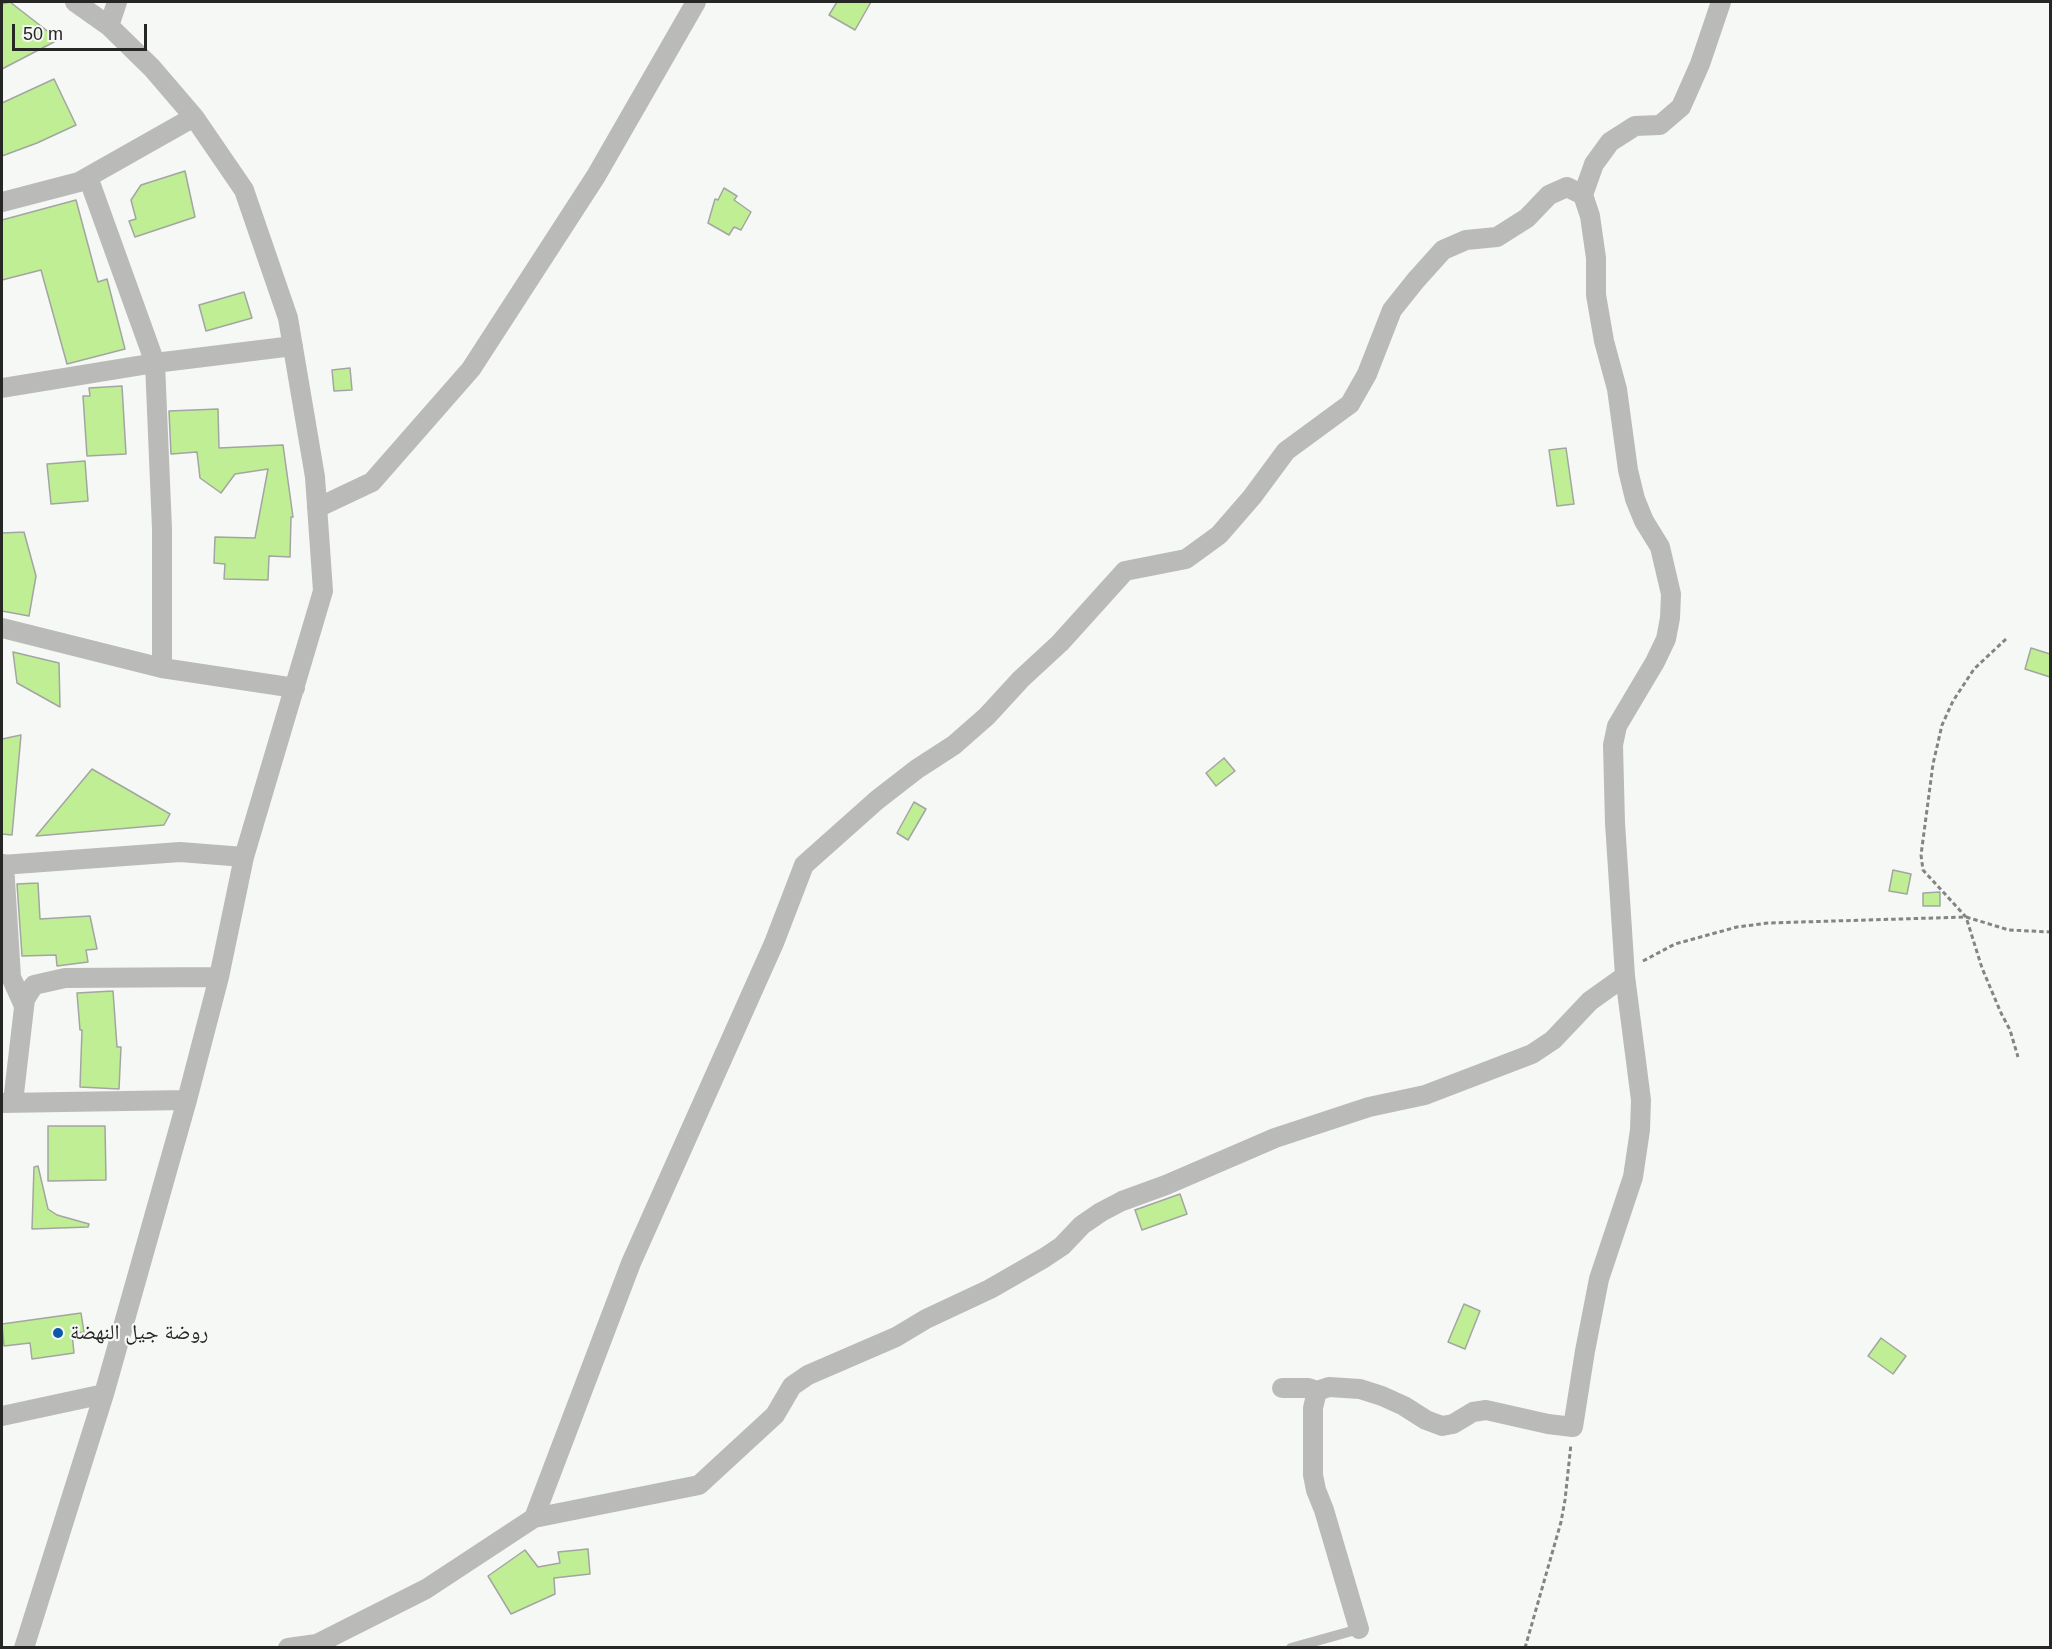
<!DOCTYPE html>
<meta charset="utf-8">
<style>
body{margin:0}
#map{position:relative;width:2052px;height:1649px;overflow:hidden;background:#f6f8f5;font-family:Helvetica,sans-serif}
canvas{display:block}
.frame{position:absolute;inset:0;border:3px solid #262625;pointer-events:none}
.scale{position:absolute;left:12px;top:24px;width:135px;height:27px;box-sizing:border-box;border:3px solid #262625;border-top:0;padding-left:8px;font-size:18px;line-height:21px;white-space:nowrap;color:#262625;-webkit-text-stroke:4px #f6f8f5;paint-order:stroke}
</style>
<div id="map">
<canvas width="2052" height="1649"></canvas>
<div class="frame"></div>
<div class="scale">50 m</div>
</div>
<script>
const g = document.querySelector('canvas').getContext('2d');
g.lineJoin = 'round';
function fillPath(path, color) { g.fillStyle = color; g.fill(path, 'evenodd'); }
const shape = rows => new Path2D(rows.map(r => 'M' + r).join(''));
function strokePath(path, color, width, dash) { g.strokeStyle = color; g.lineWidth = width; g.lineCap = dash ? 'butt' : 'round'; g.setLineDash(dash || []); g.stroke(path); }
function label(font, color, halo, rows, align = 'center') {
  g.font = font + ' Helvetica,"Noto Naskh Arabic",sans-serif'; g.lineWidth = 4.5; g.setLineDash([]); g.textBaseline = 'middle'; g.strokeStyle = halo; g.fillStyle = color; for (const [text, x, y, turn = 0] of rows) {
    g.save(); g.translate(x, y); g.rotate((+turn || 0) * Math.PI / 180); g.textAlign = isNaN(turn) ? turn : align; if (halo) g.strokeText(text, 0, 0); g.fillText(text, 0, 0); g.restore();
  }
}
const building = shape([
 [10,2,50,33,54,42,2,69,2,4,10,2],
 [837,2,871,2,855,30,829,15,837,2],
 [54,79,76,125,37,143,2,156,2,103,54,79],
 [185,171,195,217,135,237,129,221,136,219,131,200,141,185,185,171],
 [724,188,737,196,734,200,751,212,741,230,734,227,729,235,708,223,715,199,718,200,724,188],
 [76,200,98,282,107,279,125,349,67,364,41,270,2,280,2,220,76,200],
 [244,292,252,318,206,331,199,305,244,292],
 [350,368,352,390,334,391,332,370,350,368],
 [122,386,126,454,87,456,83,396,90,396,89,388,122,386],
 [218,409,219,448,283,445,293,517,291,517,290,557,269,556,268,580,224,579,225,564,214,563,215,537,255,538,268,469,235,474,221,493,200,478,197,452,171,454,169,411,218,409],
 [1566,448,1574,504,1557,506,1549,450,1566,448],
 [85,461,88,501,51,504,47,464,85,461],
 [24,532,36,576,29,616,2,611,2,533,24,532],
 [2031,648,2050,654,2050,677,2025,669,2031,648],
 [13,652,59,663,60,707,17,683,13,652],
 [21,735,12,835,2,834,2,739,21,735],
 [1224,758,1235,771,1216,786,1206,773,1224,758],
 [92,769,170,814,164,825,36,836,92,769],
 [914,802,926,809,908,840,897,833,914,802],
 [1893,870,1911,874,1907,894,1889,891,1893,870],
 [38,883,40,919,90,916,97,949,86,950,88,962,57,966,56,955,22,956,17,884,38,883],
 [1940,892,1940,906,1923,906,1923,893,1940,892],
 [113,991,117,1047,121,1047,119,1089,80,1087,82,1030,80,1030,77,993,113,991],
 [48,1126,105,1126,106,1180,48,1181,48,1126],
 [38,1166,48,1209,57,1215,89,1224,88,1227,32,1229,34,1167,38,1166],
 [1180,1194,1187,1214,1142,1230,1135,1210,1180,1194],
 [1464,1304,1480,1311,1465,1349,1448,1342,1464,1304],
 [81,1313,84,1332,72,1334,74,1353,32,1359,30,1343,4,1346,2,1324,81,1313],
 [1881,1338,1906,1356,1893,1374,1868,1356,1881,1338],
 [588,1549,590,1574,554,1578,555,1594,511,1614,488,1576,525,1550,538,1567,560,1563,558,1552,588,1549]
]);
const path = shape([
 [2006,639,1974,669,1953,701,1942,725,1933,764,1921,855,1923,870,1966,917,1982,968,2001,1013,2010,1030,2018,1057],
 [1643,961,1675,944,1737,927,1768,923,1966,917,2009,930,2050,932],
 [1525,1648,1561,1522,1565,1500,1571,1444]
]);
const lane = shape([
 [1291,1648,1359,1629]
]);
const street = shape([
 [109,26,117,2],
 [88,177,155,363,162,529,162,668],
 [1583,195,1594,164,1610,142,1635,126,1660,125,1681,107,1700,64,1721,2],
 [2,202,79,182,194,117],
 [2,388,155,363,293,346],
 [317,508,372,482,471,369,596,176,696,2],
 [2,628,162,668,295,688],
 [4,864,11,977,24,1006],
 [2,865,180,852,244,857],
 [13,1102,25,999,34,985,65,978,219,977],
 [2,1103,187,1100],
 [1317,1391,1313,1408,1313,1475,1316,1490,1324,1510,1359,1629],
 [2,1416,104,1394],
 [534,1518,631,1263,774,943,804,865,877,800,917,769,954,745,987,716,1021,679,1060,643,1125,571,1186,559,1219,535,1252,497,1286,451,1350,404,1367,374,1392,310,1416,280,1443,250,1466,240,1497,237,1527,218,1549,195,1567,187,1583,195,1590,216,1596,258,1596,295,1604,341,1617,389,1628,470,1635,499,1644,521,1660,547,1671,594,1670,618,1666,639,1655,662,1617,726,1613,745,1615,823,1625,976,1641,1100,1640,1130,1633,1177,1599,1279,1585,1351,1573,1427,1548,1424,1486,1410,1473,1412,1453,1424,1442,1426,1426,1420,1404,1406,1382,1396,1360,1389,1329,1387,1317,1391,1308,1388,1282,1388],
 [24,1648,104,1394,187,1100,219,977,244,857,323,591,315,477,288,318,244,190,194,117,152,68,109,26,75,2],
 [288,1648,317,1644,426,1589,534,1518,699,1485,775,1415,792,1386,808,1375,896,1337,926,1319,990,1289,1044,1258,1062,1246,1082,1225,1101,1212,1122,1201,1166,1185,1275,1138,1369,1107,1425,1095,1532,1054,1553,1040,1590,1001,1625,976]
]);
const markers = [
 [58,1333,6,"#0d5aa9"]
];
const poiNames = [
 ["روضة جيل النهضة",70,1333]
];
fillPath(building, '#c0ee94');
strokePath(building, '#a3a5a2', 1.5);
strokePath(path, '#848583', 3, [4.5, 3]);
strokePath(lane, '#babbb9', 10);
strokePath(street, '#babbb9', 20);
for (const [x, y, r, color] of markers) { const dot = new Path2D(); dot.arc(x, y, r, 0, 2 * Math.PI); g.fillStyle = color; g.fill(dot); strokePath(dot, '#f6f8f5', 2); }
label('21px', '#262625', '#f6f8f5', poiNames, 'left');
</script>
